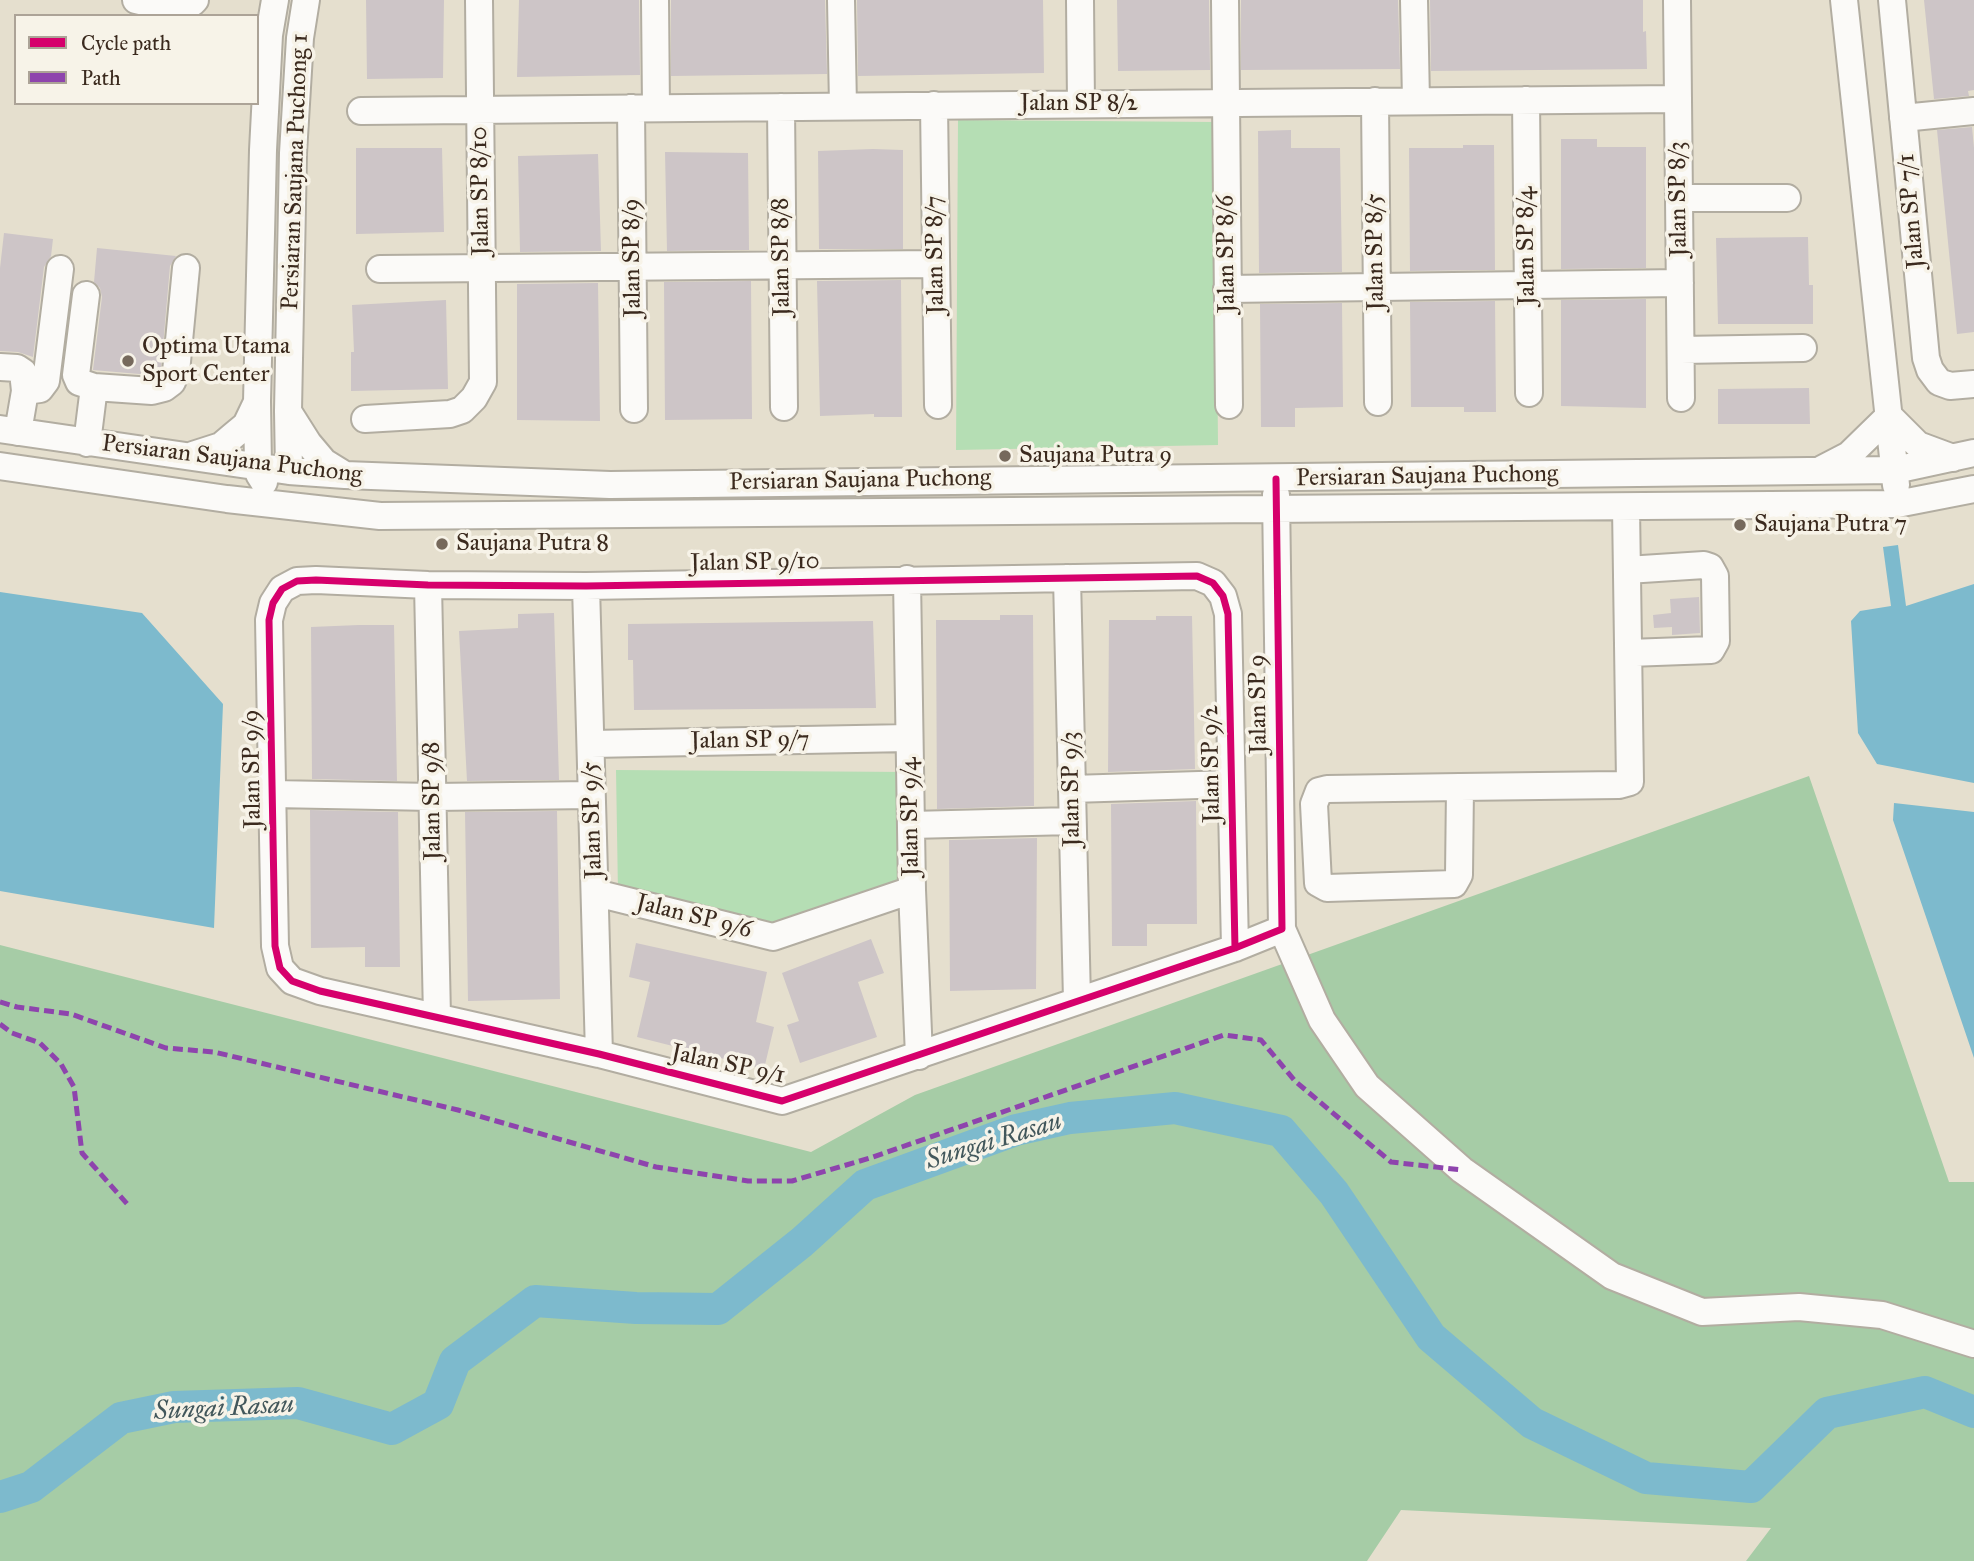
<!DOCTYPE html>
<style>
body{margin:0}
#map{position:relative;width:1974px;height:1561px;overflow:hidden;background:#e5dfce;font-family:"IM FELL Great Primer",serif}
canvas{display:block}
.legend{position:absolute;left:14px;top:14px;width:245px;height:91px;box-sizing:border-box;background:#f7f3e8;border:2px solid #aca397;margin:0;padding:9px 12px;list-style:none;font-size:21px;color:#3b2a1e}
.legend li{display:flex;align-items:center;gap:14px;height:35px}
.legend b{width:35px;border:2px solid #aca397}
</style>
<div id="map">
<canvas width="1974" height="1561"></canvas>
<ul class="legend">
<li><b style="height:9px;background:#d6006c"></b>Cycle path</li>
<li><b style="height:9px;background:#8e44ad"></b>Path</li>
</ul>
</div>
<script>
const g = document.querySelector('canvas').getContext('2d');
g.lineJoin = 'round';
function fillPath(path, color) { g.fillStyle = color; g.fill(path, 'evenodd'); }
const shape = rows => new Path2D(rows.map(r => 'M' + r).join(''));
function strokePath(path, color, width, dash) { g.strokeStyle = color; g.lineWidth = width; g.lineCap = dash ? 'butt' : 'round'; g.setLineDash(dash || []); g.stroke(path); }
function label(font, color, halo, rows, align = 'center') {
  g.font = font + ' "IM FELL Great Primer",serif'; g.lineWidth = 7; g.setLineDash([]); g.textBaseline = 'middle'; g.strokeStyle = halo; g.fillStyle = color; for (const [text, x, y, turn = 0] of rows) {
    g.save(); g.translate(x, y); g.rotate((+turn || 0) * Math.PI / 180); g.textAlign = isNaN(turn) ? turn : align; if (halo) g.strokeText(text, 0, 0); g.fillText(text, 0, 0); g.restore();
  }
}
const green = shape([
 [958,120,1215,122,1218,445,956,450],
 [616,770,908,772,908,887,780,931,618,893]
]);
const forest = shape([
 [1809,776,1949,1182,1974,1182,1974,1561,1746,1561,1771,1528,1401,1510,1367,1561,0,1561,0,945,811,1152,915,1095]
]);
const water = shape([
 [1898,545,1906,606,1974,584,1974,783,1877,764,1858,733,1851,621,1860,611,1891,606,1883,547],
 [0,592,142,613,223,704,214,928,0,891],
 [1894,803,1974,812,1974,1058,1893,820]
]);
const river = shape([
 [0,1497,31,1487,121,1418,174,1407,298,1403,392,1429,438,1404,455,1361,535,1301,636,1308,718,1309,802,1242,865,1185,1016,1130,1070,1118,1175,1108,1281,1131,1334,1193,1431,1337,1532,1423,1646,1478,1751,1487,1827,1413,1925,1392,1974,1412]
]);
const building = shape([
 [366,0,444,0,443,78,367,79],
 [519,0,639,0,640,75,517,77],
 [671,0,825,0,827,74,671,76],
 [857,0,1043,0,1044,73,858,76],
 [1117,0,1209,0,1210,70,1118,71],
 [1241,0,1398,0,1400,69,1241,70],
 [1430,0,1643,0,1643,32,1646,31,1647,69,1431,71],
 [1924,0,1974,0,1974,90,1968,91,1969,96,1934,99],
 [1972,127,1974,148,1974,332,1957,334,1937,130],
 [1291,130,1291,148,1340,148,1342,272,1259,273,1258,131],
 [1561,139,1597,139,1597,147,1646,147,1646,268,1561,269],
 [1463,145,1494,145,1495,270,1410,271,1409,148,1463,148],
 [356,148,442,148,444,232,356,234],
 [873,149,903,150,903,249,819,249,818,151],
 [665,152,748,153,749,250,667,251],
 [598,154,601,251,520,252,518,156],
 [4,233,53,239,51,256,44,267,33,357,18,352,0,351,0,268],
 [1808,237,1809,285,1813,285,1813,324,1718,324,1716,238],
 [97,248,176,256,170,266,161,368,157,373,151,375,93,370,102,297,100,288,94,282],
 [901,280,902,417,874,417,874,414,820,416,817,281],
 [751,281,752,419,665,420,664,282],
 [598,283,600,421,517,420,517,284],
 [1646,299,1646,408,1561,406,1561,300],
 [446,300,448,389,351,391,351,352,354,352,352,305],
 [1495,301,1496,412,1464,412,1464,407,1411,407,1410,302],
 [1342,303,1343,407,1295,408,1295,427,1261,427,1260,304],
 [1809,388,1810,424,1718,424,1718,389],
 [1699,597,1700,633,1672,635,1672,627,1654,628,1653,615,1671,613,1670,599],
 [554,613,559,780,467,781,459,631,518,628,518,614],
 [1000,615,1033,615,1034,806,937,809,936,620,1000,620],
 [1156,616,1192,616,1195,769,1108,772,1109,620,1156,620],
 [873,621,876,708,634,710,633,660,628,660,628,624],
 [359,625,394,625,397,781,312,779,311,627],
 [1196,801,1197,924,1147,924,1147,946,1112,946,1111,804],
 [310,810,398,812,400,967,365,967,365,947,311,948],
 [557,811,560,999,468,1001,465,812],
 [1037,838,1036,989,950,991,949,840],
 [871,939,884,973,858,982,877,1037,800,1063,787,1025,799,1021,782,973],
 [636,943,767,972,756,1022,774,1027,764,1069,637,1037,650,982,629,977]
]);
const minor = shape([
 [136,0,162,6,192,3,195,0],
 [655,0,656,108],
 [841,0,843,106],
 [1080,0,1081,104],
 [1225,0,1229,405],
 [1414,0,1416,101],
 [1677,0,1681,398],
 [1844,0,1896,485],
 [1892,0,1926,358,1930,370,1939,382,1950,386,1974,384],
 [1526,100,1529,393],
 [1375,101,1378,402],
 [934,105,938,405],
 [781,107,784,407],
 [631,108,634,409],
 [361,111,1678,99],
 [1903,118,1974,111],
 [1679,198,1787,198],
 [380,269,936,264],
 [1227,289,1680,283],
 [86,295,76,375,79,382,94,387,152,391,164,388,172,382,176,372,186,268],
 [1681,350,1803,348],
 [0,367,17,368,23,372,25,391,18,432],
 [25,391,40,389,46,381,60,269],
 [289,413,308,443,324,462,345,475],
 [365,419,450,414,462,410,474,398,483,382,479,0],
 [0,429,289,471,345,475,610,485,1895,470,1974,453],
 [87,443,94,387],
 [193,455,221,446,234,435,246,425,257,402],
 [0,466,227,499,380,516,1897,504,1974,489],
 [1822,469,1849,455,1889,416,1918,445,1953,458],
 [289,471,288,411,293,153,300,38,306,0],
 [264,482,259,474,258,467,257,401,263,150,269,35,275,0],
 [1276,495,1282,929,1322,1020,1367,1086,1462,1170,1612,1276,1702,1312,1799,1307,1882,1315,1974,1344],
 [1627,570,1704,565,1710,567,1715,576,1716,641,1711,650,1629,653],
 [1067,578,1077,1000],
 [907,579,912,890,919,1056],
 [428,585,437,1017],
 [586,586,599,1054],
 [591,744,909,738],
 [1460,787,1459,875,1454,884,1327,888,1318,883,1314,804,1319,791,1327,789,1460,787,1619,785,1630,782,1626,507],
 [1072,789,1231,784],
 [273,794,433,797,591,795],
 [911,825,1072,821],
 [596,893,773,937,912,890],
 [1235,948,1228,614,1223,596,1213,583,1197,576,586,586,428,585,316,580,297,581,282,589,273,603,269,620,275,946,280,968,292,981,320,991,599,1054,782,1101,1235,948,1282,929]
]);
const quiet = shape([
 [0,1002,17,1007,71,1014,166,1048,214,1052,458,1110,656,1167,748,1181,792,1181,870,1158,1224,1035,1261,1040,1295,1081,1391,1162,1462,1170],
 [0,1024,12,1033,40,1043,61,1064,74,1087,82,1153,129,1206]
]);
const cycleway = shape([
 [1235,948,1228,614,1223,596,1213,583,1197,576,586,586,428,585,316,580,297,581,282,589,273,603,269,620,275,946,280,968,292,981,320,991,599,1054,782,1101,1235,948,1282,929,1276,479]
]);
const markers = [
 [128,361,7,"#76695c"],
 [1005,456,7,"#76695c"],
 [1740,525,7,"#76695c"],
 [442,544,7,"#76695c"]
];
const streetNames = [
 ["Jalan SP 8/2",1079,104],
 ["Persiaran Saujana Puchong 1",296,172,-88],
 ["Jalan SP 8/10",481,191,-91],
 ["Jalan SP 8/3",1679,199,-91],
 ["Jalan SP 7/1",1912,211,-95],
 ["Jalan SP 8/4",1527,246,-91],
 ["Jalan SP 8/5",1376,252,-91],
 ["Jalan SP 8/6",1227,254,-91],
 ["Jalan SP 8/7",936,255,-91],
 ["Jalan SP 8/8",782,257,-91],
 ["Jalan SP 8/9",633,258,-91],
 ["Persiaran Saujana Puchong",232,460,7],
 ["Persiaran Saujana Puchong",1427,477,-1],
 ["Persiaran Saujana Puchong",860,481,-1],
 ["Jalan SP 9/10",755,563,-1],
 ["Jalan SP 9",1259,704,-91],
 ["Jalan SP 9/7",750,741,-1],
 ["Jalan SP 9/2",1212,764,-91],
 ["Jalan SP 9/9",253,769,-91],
 ["Jalan SP 9/3",1072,789,-91],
 ["Jalan SP 9/8",433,801,-91],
 ["Jalan SP 9/4",911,817,-91],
 ["Jalan SP 9/5",593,820,-92],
 ["Jalan SP 9/6",694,917,14],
 ["Jalan SP 9/1",728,1065,12]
];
const poiNames = [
 ["Optima Utama",142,347],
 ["Sport Center",142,375],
 ["Saujana Putra 9",1019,456],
 ["Saujana Putra 7",1754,525],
 ["Saujana Putra 8",456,544]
];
const waterNames = [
 ["Sungai Rasau",994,1142,-17],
 ["Sungai Rasau",224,1409,-3]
];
fillPath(green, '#b5deb4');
fillPath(forest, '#a6cca6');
fillPath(water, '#7dbacd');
strokePath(river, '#7dbacd', 32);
fillPath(building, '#cdc5c7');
strokePath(minor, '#b2ada1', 30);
strokePath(minor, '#fbfaf8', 26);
strokePath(quiet, '#8e44ad', 5, [10, 5]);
strokePath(cycleway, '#d6006c', 7);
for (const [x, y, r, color] of markers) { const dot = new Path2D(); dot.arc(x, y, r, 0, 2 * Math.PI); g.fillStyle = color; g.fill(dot); strokePath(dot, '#f7f3e8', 2.5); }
label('24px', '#3b2a1e', '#f7f3e8', streetNames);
label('24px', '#3b2a1e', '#f7f3e8', poiNames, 'left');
label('italic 26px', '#42575b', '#f7f3e8', waterNames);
</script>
